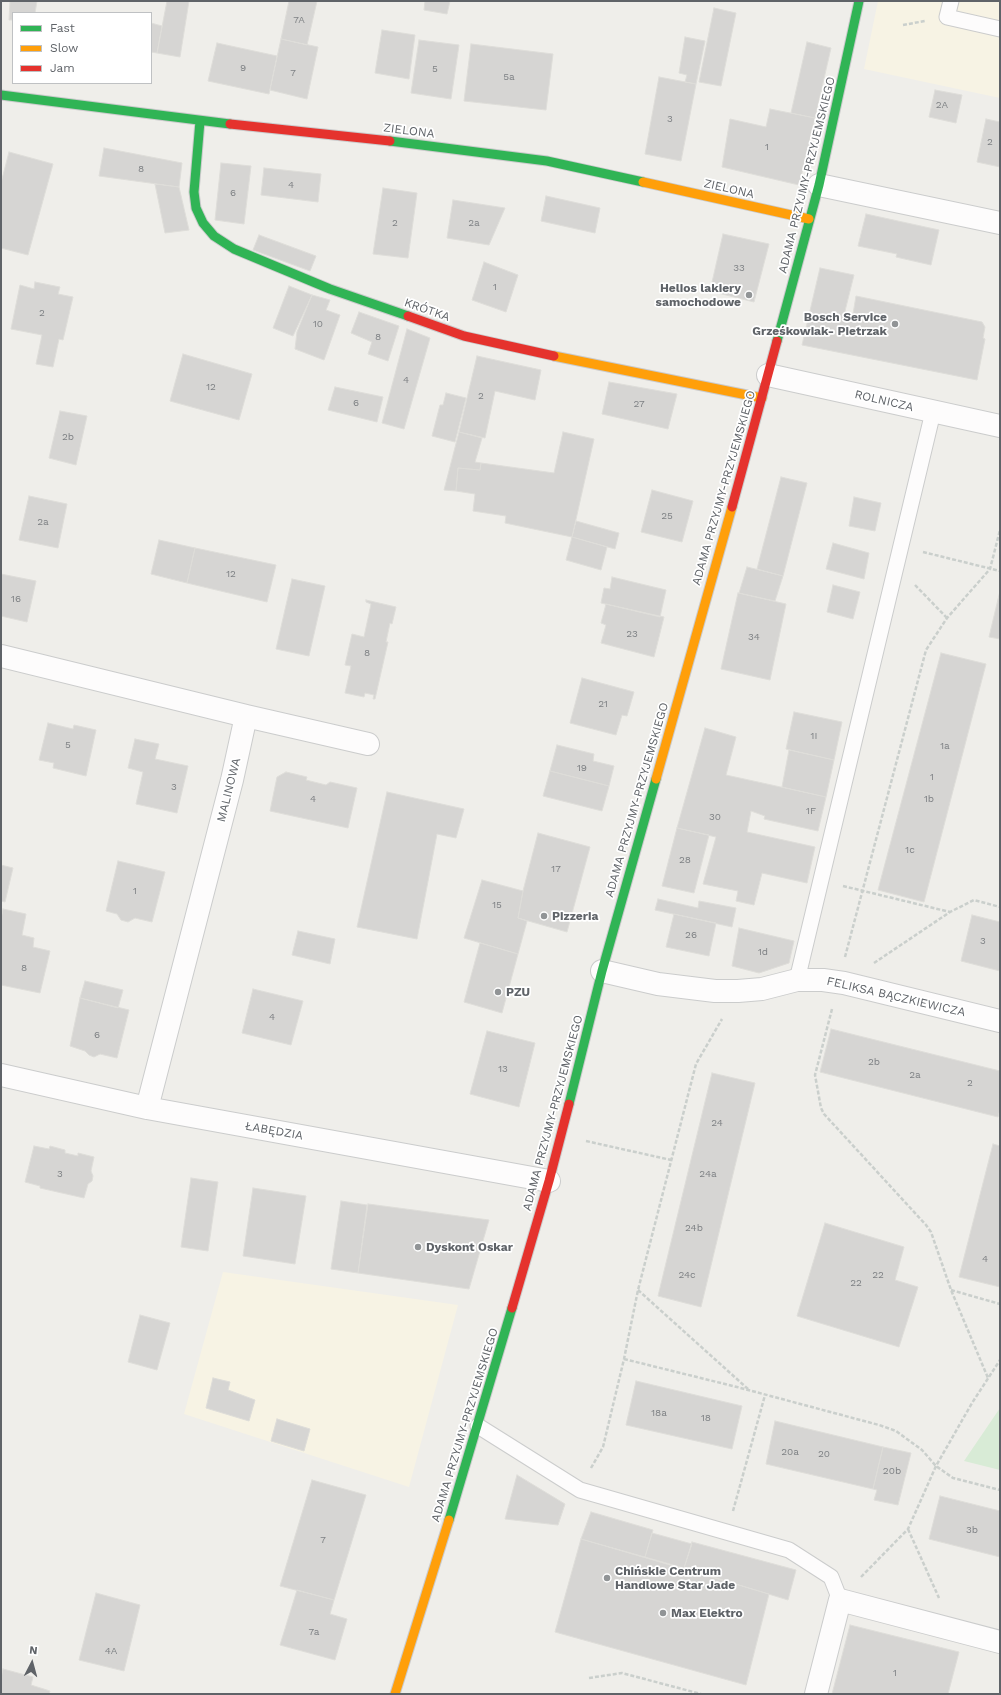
<!DOCTYPE html>
<meta charset="utf-8">
<style>
body{margin:0}
#map{position:relative;width:1001px;height:1695px;overflow:hidden;background:#efeeea;font-family:"Work Sans",sans-serif}
canvas{display:block}
.frame{position:absolute;inset:0;border:2px solid #5f6368;pointer-events:none}
.legend{position:absolute;left:12px;top:12px;width:140px;height:72px;box-sizing:border-box;background:#fff;border:1px solid #bfc1c3;margin:0;padding:5px 7px;list-style:none;font-size:12px;color:#5f6368}
.legend li{display:flex;align-items:center;gap:8px;height:20px}
.legend b{width:20px;border:1px solid #bfc1c3}
.north{position:absolute;left:12px;top:1643px;width:40px;height:40px;-webkit-text-stroke:3px #fff;paint-order:stroke;rotate:6deg;font-size:11px;font-weight:700;line-height:16px;text-align:center;color:#5f6368}
.north::after{content:'';display:block;margin:auto;width:14px;height:18px;background:#5f6368;clip-path:polygon(50% 0,100% 100%,50% 72%,0 100%)}
</style>
<div id="map">
<canvas width="1001" height="1695"></canvas>
<div class="frame"></div>
<ul class="legend">
<li><b style="height:5px;background:#30b455"></b>Fast</li>
<li><b style="height:5px;background:#ff9f0a"></b>Slow</li>
<li><b style="height:5px;background:#e5322d"></b>Jam</li>
</ul>
<div class="north">N</div>
</div>
<script>
const g = document.querySelector('canvas').getContext('2d');
g.lineJoin = 'round';
function fillPath(path, color) { g.fillStyle = color; g.fill(path, 'evenodd'); }
const shape = rows => new Path2D(rows.map(r => 'M' + r).join(''));
function strokePath(path, color, width, dash) { g.strokeStyle = color; g.lineWidth = width; g.lineCap = dash ? 'butt' : 'round'; g.setLineDash(dash || []); g.stroke(path); }
function label(font, color, halo, rows, align = 'center') {
  g.font = font + ' "Work Sans",sans-serif'; g.lineWidth = 3.5; g.setLineDash([]); g.textBaseline = 'middle'; g.strokeStyle = halo; g.fillStyle = color; for (const [text, x, y, turn = 0] of rows) {
    g.save(); g.translate(x, y); g.rotate((+turn || 0) * Math.PI / 180); g.textAlign = isNaN(turn) ? turn : align; if (halo) g.strokeText(text, 0, 0); g.fillText(text, 0, 0); g.restore();
  }
}
const commercial = shape([
 [878,1,1000,1,1000,98,864,69],
 [223,1272,458,1305,409,1487,184,1414]
]);
const green = shape([
 [1000,1408,1000,1470,964,1461]
]);
const building = shape([
 [10,1,37,1,35,13,13,13,13,20,9,20,10,1],
 [167,1,189,1,180,57,157,53,167,1],
 [289,1,317,1,307,45,281,39,289,1],
 [425,1,450,1,447,14,424,10,425,1],
 [714,8,736,13,721,86,699,82,714,8],
 [151,23,162,26,157,53,151,52,151,23],
 [382,30,415,35,409,79,375,73,382,30],
 [685,37,705,41,696,84,685,82,687,75,679,73,685,37],
 [281,39,318,47,307,99,270,90,281,39],
 [419,40,459,45,451,99,411,93,419,40],
 [807,42,831,48,815,118,791,113,807,42],
 [217,43,277,56,269,94,208,81,217,43],
 [471,44,553,54,546,110,464,101,471,44],
 [659,77,696,84,681,161,645,154,659,77],
 [935,90,962,95,956,123,929,117,935,90],
 [770,109,815,118,799,185,722,167,730,119,766,127,770,109],
 [986,119,1000,122,1000,167,977,162,986,119],
 [104,148,182,163,179,187,99,176,104,148],
 [9,152,53,164,28,255,1,248,1,183,9,152],
 [221,163,251,166,244,224,215,220,221,163],
 [264,168,321,174,318,202,261,195,264,168],
 [155,184,179,187,189,230,165,233,155,184],
 [383,188,417,193,408,258,373,254,383,188],
 [546,196,600,208,595,233,541,221,546,196],
 [453,200,505,208,489,245,447,238,453,200],
 [866,214,939,230,931,265,896,257,897,254,858,246,866,214],
 [723,234,769,244,754,302,710,291,723,234],
 [259,235,316,256,310,271,253,250,259,235],
 [484,262,518,275,506,312,472,300,484,262],
 [820,268,854,275,845,311,853,314,856,296,982,322,985,327,983,338,985,339,977,380,802,345,820,268],
 [35,282,60,287,58,294,73,297,63,340,59,339,53,367,36,364,42,335,11,329,20,285,34,289,35,282],
 [289,286,312,295,293,336,273,328,289,286],
 [312,295,330,300,326,310,340,315,324,360,295,349,297,332,312,295],
 [359,312,399,326,388,361,368,354,372,342,351,333,359,312],
 [407,329,430,338,404,429,382,423,407,329],
 [183,354,252,374,239,420,170,401,183,354],
 [477,356,541,370,535,400,495,391,485,438,459,432,477,356],
 [609,382,677,394,668,429,602,414,609,382],
 [335,387,383,397,377,422,328,410,335,387],
 [446,393,466,398,455,442,432,436,440,405,443,405,446,393],
 [60,411,87,416,76,465,49,458,60,411],
 [459,432,482,438,475,462,481,463,480,470,458,468,456,491,444,490,459,432],
 [563,432,594,439,572,537,505,523,506,516,473,511,475,494,456,491,458,468,480,470,481,463,554,473,563,432],
 [781,477,807,483,783,576,757,569,781,477],
 [652,490,693,501,682,542,641,532,652,490],
 [29,496,67,504,58,548,19,540,29,496],
 [854,497,881,503,875,531,849,526,854,497],
 [576,521,619,533,615,549,572,537,576,521],
 [572,537,607,547,601,570,566,560,572,537],
 [159,540,195,548,187,583,151,574,159,540],
 [833,543,869,553,864,579,826,569,833,543],
 [195,548,276,565,267,602,187,583,195,548],
 [747,567,783,576,775,601,739,593,747,567],
 [1,574,36,581,27,622,1,616,1,574],
 [612,577,666,590,660,617,601,603,604,588,610,589,612,577],
 [292,579,325,586,309,656,276,649,292,579],
 [833,585,860,592,853,619,827,612,833,585],
 [1000,591,1000,639,989,637,1000,591],
 [738,593,786,604,770,680,721,669,738,593],
 [366,600,396,607,392,624,390,623,386,642,388,642,375,699,373,699,374,695,365,693,364,697,345,693,351,666,345,665,352,634,364,637,371,604,366,602,366,600],
 [606,604,664,617,654,657,601,643,606,625,601,623,606,604],
 [941,653,986,664,924,902,878,890,941,653],
 [582,678,634,692,627,716,622,715,616,735,570,723,582,678],
 [794,712,842,722,834,760,786,749,794,712],
 [48,723,73,729,74,725,96,730,86,776,53,768,54,763,39,760,48,723],
 [705,728,736,737,726,775,826,797,818,831,764,819,765,816,751,811,747,832,815,847,807,883,762,873,754,905,736,901,738,891,703,884,716,837,677,828,705,728],
 [135,739,159,744,155,759,188,766,177,813,136,804,143,772,128,768,135,739],
 [557,745,594,754,593,761,614,766,609,786,550,771,557,745],
 [789,750,834,760,826,797,782,787,789,750],
 [550,771,609,786,602,811,543,796,550,771],
 [286,772,307,777,306,780,326,785,330,782,357,788,348,828,270,811,277,777,286,772],
 [387,792,464,809,456,838,437,834,417,939,357,927,387,792],
 [677,828,709,835,694,893,662,886,677,828],
 [538,833,590,847,567,932,518,918,523,891,538,833],
 [118,861,165,872,152,922,135,918,128,922,121,920,117,914,106,911,118,861],
 [1,865,13,868,5,902,1,901,1,865],
 [482,880,523,891,518,918,527,921,518,954,464,938,482,880],
 [658,899,698,908,699,901,736,908,732,927,655,910,658,899],
 [3,909,26,914,22,935,34,938,33,947,50,951,40,993,1,985,1,919,3,909],
 [674,914,716,923,709,956,666,947,674,914],
 [972,915,1000,922,1000,971,961,961,972,915],
 [739,928,794,941,789,963,759,973,732,966,739,928],
 [298,931,335,939,330,964,292,955,298,931],
 [480,943,518,954,502,1013,464,1002,480,943],
 [85,981,123,990,118,1008,80,998,85,981],
 [253,989,303,1001,291,1045,242,1033,253,989],
 [80,998,129,1010,117,1058,100,1054,94,1057,89,1055,85,1051,70,1046,80,998],
 [831,1029,1000,1071,1000,1109,998,1117,820,1072,831,1029],
 [487,1031,535,1043,519,1107,470,1094,487,1031],
 [712,1073,755,1083,701,1307,658,1296,712,1073],
 [993,1144,1000,1146,1000,1287,959,1277,993,1144],
 [34,1146,49,1149,50,1146,65,1150,65,1153,78,1156,78,1153,94,1157,91,1171,93,1176,92,1181,88,1184,84,1198,40,1188,40,1186,25,1182,34,1146],
 [191,1178,218,1182,208,1251,181,1247,191,1178],
 [253,1188,306,1196,295,1264,243,1256,253,1188],
 [341,1201,367,1205,358,1273,331,1269,341,1201],
 [368,1204,489,1220,469,1289,358,1273,368,1204],
 [825,1223,904,1247,895,1280,918,1287,899,1347,797,1316,825,1223],
 [140,1315,170,1323,157,1370,128,1362,140,1315],
 [213,1378,230,1382,228,1390,255,1400,249,1421,206,1408,213,1378],
 [636,1381,742,1406,732,1449,626,1425,636,1381],
 [277,1419,310,1429,304,1451,271,1441,277,1419],
 [775,1421,883,1447,873,1489,766,1464,775,1421],
 [883,1447,911,1453,898,1505,874,1500,877,1490,873,1489,883,1447],
 [517,1475,565,1504,558,1525,505,1519,517,1475],
 [312,1480,366,1495,334,1600,280,1586,312,1480],
 [940,1496,1000,1511,1000,1557,929,1539,940,1496],
 [591,1512,653,1530,645,1557,581,1539,591,1512],
 [652,1533,692,1544,684,1568,645,1557,652,1533],
 [581,1539,769,1594,746,1685,555,1632,581,1539],
 [692,1542,796,1570,788,1600,684,1568,692,1542],
 [297,1590,334,1600,330,1614,347,1619,335,1660,280,1645,297,1590],
 [96,1593,140,1605,124,1671,79,1660,96,1593],
 [850,1625,959,1652,948,1694,832,1694,850,1625],
 [3,1669,33,1677,31,1685,50,1691,49,1694,1,1694,1,1678,3,1669]
]);
const path = shape([
 [903,25,925,21],
 [923,552,1000,571],
 [915,585,947,618],
 [843,886,950,912],
 [845,957,926,650,947,618,990,569,1000,530],
 [874,963,950,912,974,900,1000,907],
 [832,1009,815,1075,821,1108,824,1114,926,1225,931,1232,951,1290,988,1378],
 [586,1141,671,1160],
 [638,1290,748,1389],
 [951,1290,1000,1304],
 [624,1359,737,1387,879,1425,896,1431,922,1450,936,1466,953,1478,1000,1490],
 [591,1468,603,1447,624,1359,638,1290,696,1064,722,1019],
 [733,1511,765,1395],
 [908,1529,939,1598],
 [861,1577,908,1529,936,1466,972,1403,1000,1360],
 [589,1678,622,1673,701,1694]
]);
const lane = shape([
 [951,1,947,17,1000,29],
 [797,980,933,412],
 [478,1426,580,1490,789,1550,831,1577,840,1600]
]);
const street = shape([
 [819,185,1000,223],
 [768,375,1000,426],
 [1,656,246,716,232,780,147,1108],
 [246,716,368,744],
 [602,971,658,984,715,991,738,991,762,989,797,980,823,980,844,983,1000,1021],
 [1,1075,147,1108,549,1181],
 [816,1694,840,1600,1000,1642]
]);
const fast = shape([
 [1,95,230,124],
 [200,121,194,192,196,208,203,223,214,236,234,249,330,289,408,316],
 [390,141,547,161,643,182],
 [777,341,819,185,859,1],
 [569,1104,602,971,656,779],
 [449,1520,512,1308]
]);
const slow = shape([
 [643,182,809,219],
 [554,356,762,398],
 [656,779,732,507],
 [395,1694,449,1520]
]);
const jam = shape([
 [230,124,390,141],
 [408,316,464,336,554,356],
 [732,507,777,341],
 [512,1308,549,1181,569,1104]
]);
const markers = [
 [749,295,4,"#919496"],
 [895,324,4,"#919496"],
 [544,916,4,"#919496"],
 [498,992,4,"#919496"],
 [418,1247,4,"#919496"],
 [607,1578,4,"#919496"],
 [663,1613,4,"#919496"]
];
const numberNames = [
 ["7A",299,20],
 ["9",243,68],
 ["5",435,69],
 ["7",293,73],
 ["5a",509,77],
 ["2A",942,105],
 ["3",670,119],
 ["2",990,142],
 ["1",767,147],
 ["8",141,169],
 ["4",291,185],
 ["6",233,193],
 ["2",395,223],
 ["2a",474,223],
 ["33",739,268],
 ["1",495,287],
 ["2",42,313],
 ["10",318,324],
 ["8",378,337],
 ["4",406,380],
 ["12",211,387],
 ["2",481,396],
 ["6",356,403],
 ["27",639,404],
 ["2b",68,437],
 ["25",667,516],
 ["2a",43,522],
 ["12",231,574],
 ["16",16,599],
 ["23",632,634],
 ["34",754,637],
 ["8",367,653],
 ["21",603,704],
 ["1I",814,736],
 ["5",68,745],
 ["1a",945,746],
 ["19",582,768],
 ["1",932,777],
 ["3",174,787],
 ["4",313,799],
 ["1b",929,799],
 ["1F",811,811],
 ["30",715,817],
 ["1c",910,850],
 ["28",685,860],
 ["17",556,869],
 ["1",135,891],
 ["15",497,905],
 ["26",691,935],
 ["3",983,941],
 ["1d",763,952],
 ["8",24,968],
 ["4",272,1017],
 ["6",97,1035],
 ["2b",874,1062],
 ["13",503,1069],
 ["2a",915,1075],
 ["2",970,1083],
 ["24",717,1123],
 ["3",60,1174],
 ["24a",708,1174],
 ["24b",694,1228],
 ["4",985,1259],
 ["24c",687,1275],
 ["22",878,1275],
 ["22",856,1283],
 ["18a",659,1413],
 ["18",706,1418],
 ["20a",790,1452],
 ["20",824,1454],
 ["20b",892,1471],
 ["3b",972,1530],
 ["7",323,1540],
 ["7a",314,1632],
 ["4A",111,1651],
 ["1",895,1673]
];
const streetNames = [
 ["ZIELONA",409,131,7],
 ["ADAMA PRZYJMY-PRZYJEMSKIEGO",807,175,-76],
 ["ZIELONA",729,189,13],
 ["KRÓTKA",427,310,19],
 ["ROLNICZA",884,401,13],
 ["ADAMA PRZYJMY-PRZYJEMSKIEGO",724,488,-74],
 ["MALINOWA",229,790,-76],
 ["ADAMA PRZYJMY-PRZYJEMSKIEGO",637,800,-74],
 ["FELIKSA BĄCZKIEWICZA",896,997,13],
 ["ADAMA PRZYJMY-PRZYJEMSKIEGO",553,1113,-75],
 ["ŁABĘDZIA",274,1131,10],
 ["ADAMA PRZYJMY-PRZYJEMSKIEGO",465,1425,-73]
];
const poiNames = [
 ["Helios lakiery",741,288,"right"],
 ["samochodowe",741,302,"right"],
 ["Bosch Service",887,317,"right"],
 ["Grześkowiak- Pietrzak",887,331,"right"],
 ["Pizzeria",552,916],
 ["PZU",506,992],
 ["Dyskont Oskar",426,1247],
 ["Chińskie Centrum",615,1571],
 ["Handlowe Star Jade",615,1585],
 ["Max Elektro",671,1613]
];
fillPath(commercial, '#f7f3e4');
fillPath(green, '#d8ebd6');
fillPath(building, '#d6d5d3');
strokePath(building, '#deddd9', 1);
strokePath(lane, '#cbcccc', 17);
strokePath(street, '#cbcccc', 24);
strokePath(fast, '#cacacb', 11);
strokePath(slow, '#cacacb', 11);
strokePath(jam, '#cacacb', 11);
strokePath(path, '#cacfcc', 2.5, [4, 2]);
strokePath(lane, '#fdfcfc', 15);
strokePath(street, '#fdfcfc', 22);
strokePath(fast, '#30b455', 9);
strokePath(slow, '#ff9f0a', 9);
strokePath(jam, '#e5322d', 9);
for (const [x, y, r, color] of markers) { const dot = new Path2D(); dot.arc(x, y, r, 0, 2 * Math.PI); g.fillStyle = color; g.fill(dot); strokePath(dot, '#fff', 1.5); }
label('10px', '#7e8184', null, numberNames);
label('12px', '#5f6368', '#fff', streetNames);
label('bold 12px', '#5f6368', '#fff', poiNames, 'left');
</script>
